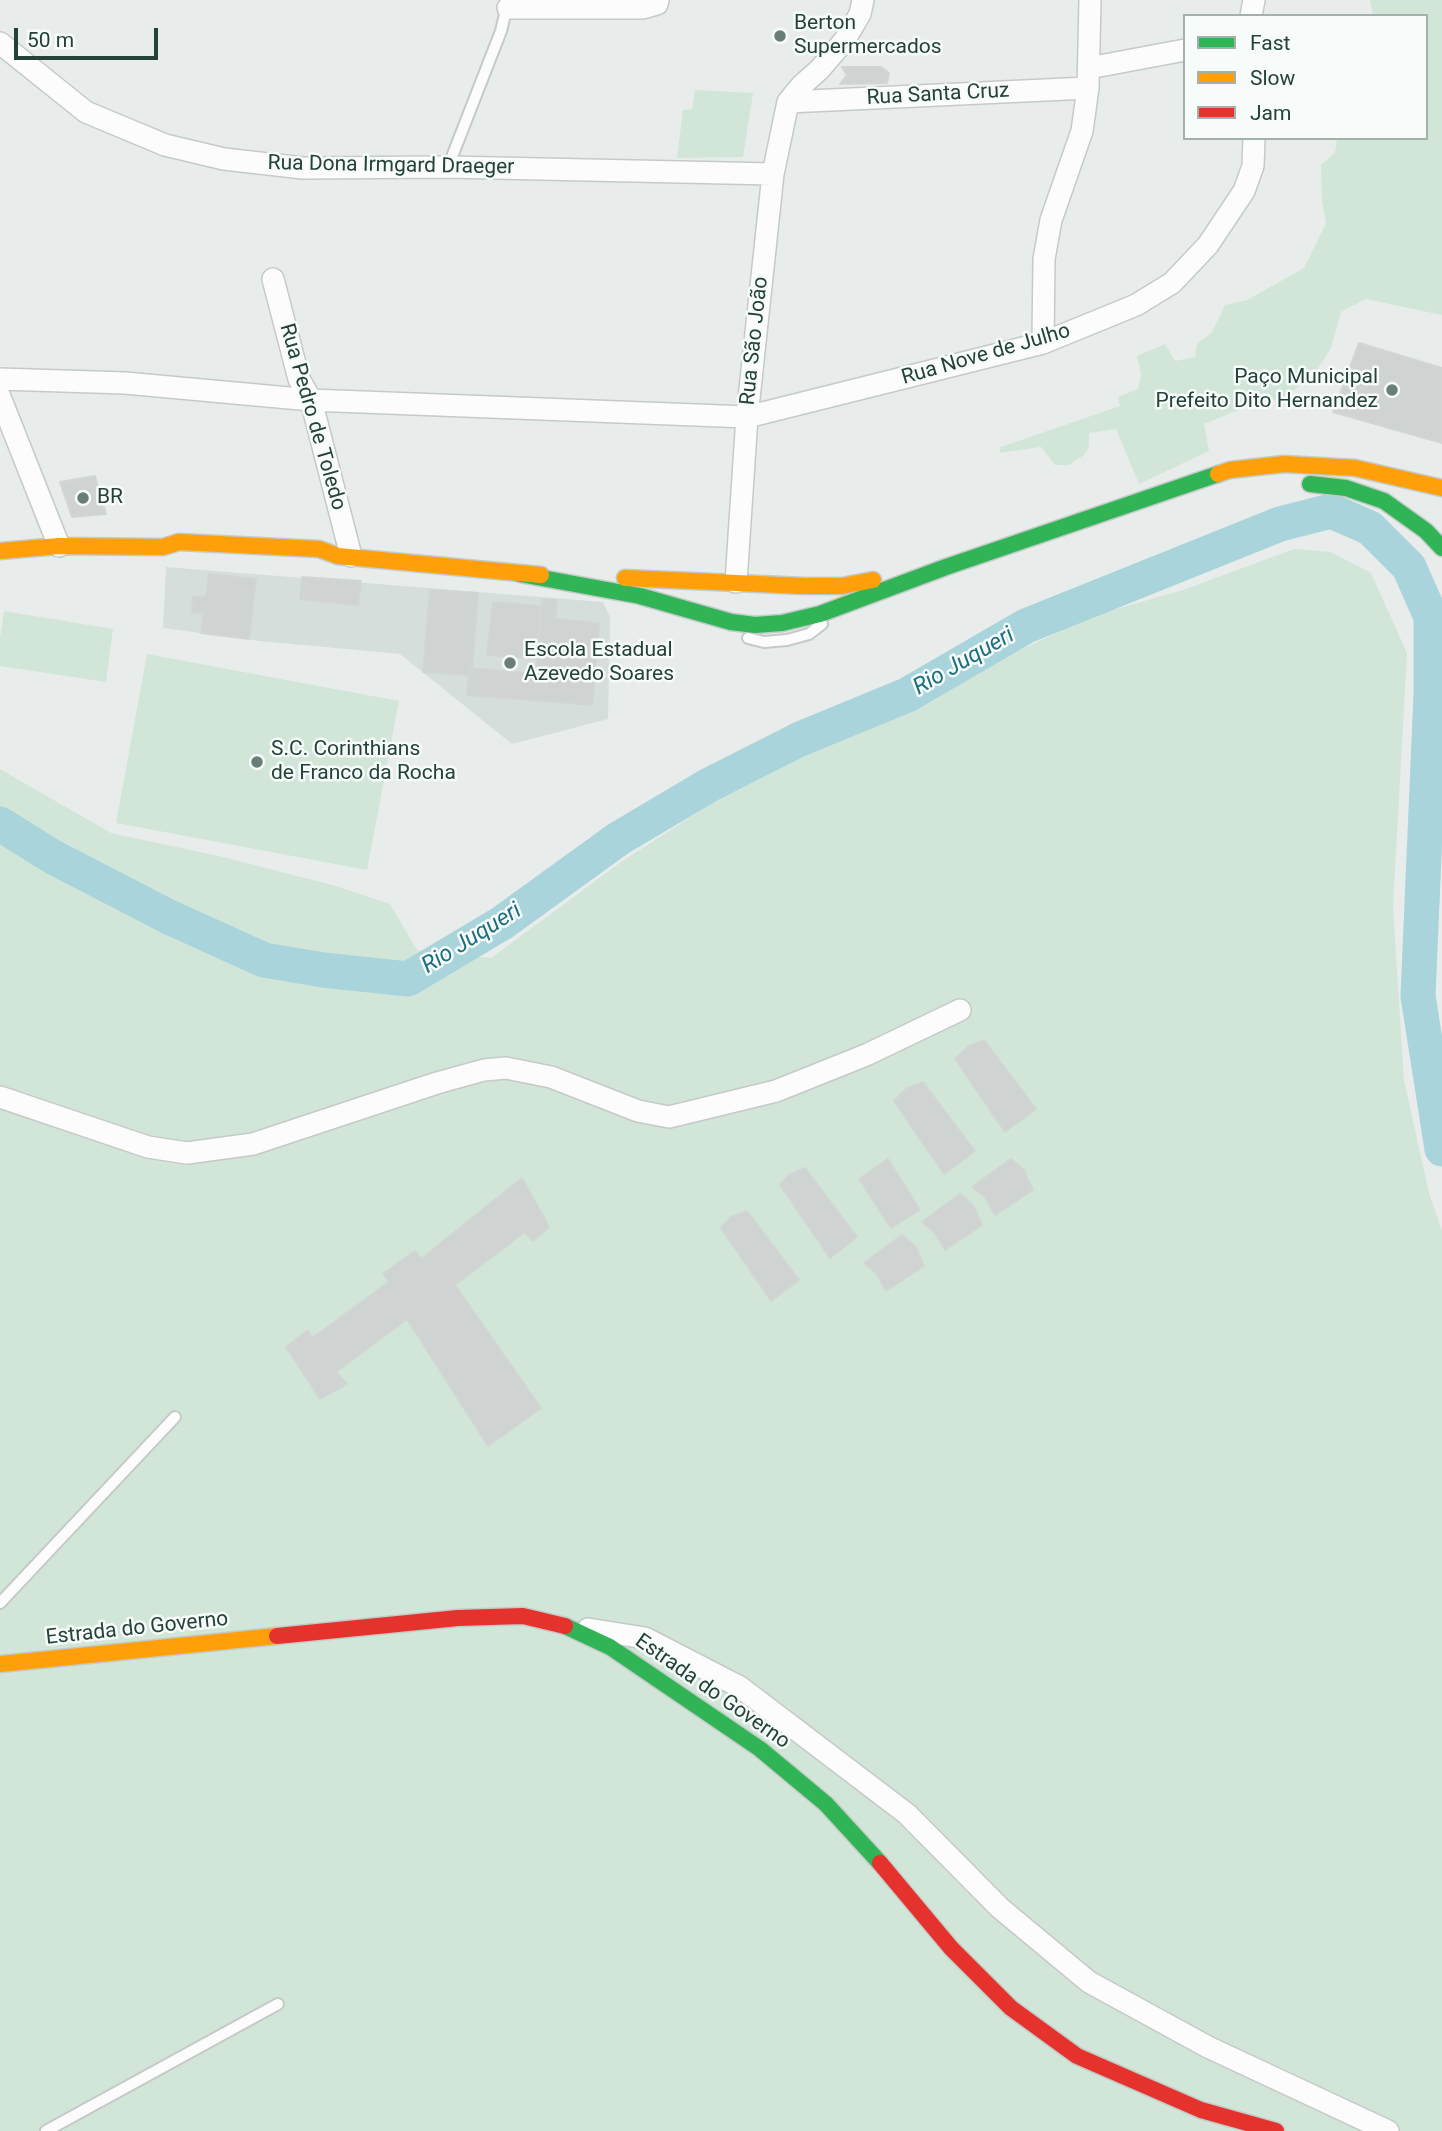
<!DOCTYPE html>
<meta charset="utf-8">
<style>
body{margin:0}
#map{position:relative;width:1442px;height:2131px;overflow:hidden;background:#e8edeb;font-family:Roboto,sans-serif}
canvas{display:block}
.legend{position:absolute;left:1183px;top:14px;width:245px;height:126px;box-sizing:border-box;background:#f7fbf9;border:2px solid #a3b1ad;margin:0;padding:9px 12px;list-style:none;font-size:21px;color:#24423a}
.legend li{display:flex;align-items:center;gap:14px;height:35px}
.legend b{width:35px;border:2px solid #a3b1ad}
.scale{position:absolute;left:14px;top:28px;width:144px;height:32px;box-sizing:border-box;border:4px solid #24423a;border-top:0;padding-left:9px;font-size:21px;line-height:24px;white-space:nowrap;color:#24423a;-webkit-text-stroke:5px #f7fbf9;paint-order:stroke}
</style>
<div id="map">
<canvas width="1442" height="2131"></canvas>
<ul class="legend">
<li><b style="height:9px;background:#30b455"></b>Fast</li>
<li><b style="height:9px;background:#ff9f0a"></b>Slow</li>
<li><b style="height:9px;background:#e5322d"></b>Jam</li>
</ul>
<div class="scale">50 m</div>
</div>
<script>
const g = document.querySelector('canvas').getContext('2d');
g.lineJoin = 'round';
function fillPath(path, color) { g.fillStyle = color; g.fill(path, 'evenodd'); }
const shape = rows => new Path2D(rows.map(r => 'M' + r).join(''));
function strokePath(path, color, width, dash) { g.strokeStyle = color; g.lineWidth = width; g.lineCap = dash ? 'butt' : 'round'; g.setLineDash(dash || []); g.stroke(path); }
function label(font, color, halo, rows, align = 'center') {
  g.font = font + ' Roboto,sans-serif'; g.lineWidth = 5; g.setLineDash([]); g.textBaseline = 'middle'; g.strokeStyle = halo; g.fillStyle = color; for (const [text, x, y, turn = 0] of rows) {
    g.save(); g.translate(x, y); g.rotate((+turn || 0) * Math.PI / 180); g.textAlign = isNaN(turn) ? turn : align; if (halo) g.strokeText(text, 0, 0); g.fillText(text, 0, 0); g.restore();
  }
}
const built = shape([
 [166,567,603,602,610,617,608,719,512,744,400,654,260,641,163,628]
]);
const green = shape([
 [1370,0,1442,0,1442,315,1366,299,1341,312,1331,348,1315,373,1284,398,1253,404,1204,424,1209,451,1139,484,1116,429,1089,433,1089,447,1084,455,1069,465,1055,465,1041,447,999,453,1001,447,1120,406,1118,397,1138,389,1141,374,1137,356,1165,344,1175,361,1195,357,1197,344,1212,332,1225,305,1247,300,1304,268,1326,223,1322,201,1321,165,1335,153,1337,138,1426,138,1426,16,1373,16],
 [695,90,753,93,743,157,677,158,683,110,692,109],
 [1294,549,1331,552,1371,573,1407,653,1393,907,1404,1080,1429,1193,1442,1231,1442,2131,0,2131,0,769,111,833,223,857,336,886,390,904,417,950,491,958,621,862,749,779,911,710,1000,659,1098,614,1183,590],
 [4,611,113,629,106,682,0,666,0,638],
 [147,654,399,701,367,870,116,823]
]);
const river = shape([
 [0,824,53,857,169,917,264,960,323,970,408,979,502,923,618,839,709,785,800,739,907,695,1026,626,1280,524,1331,511,1370,528,1409,567,1431,617,1431,694,1418,996,1442,1149]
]);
const building = shape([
 [842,67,881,67,889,73,887,83,840,84,847,75,842,67],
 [1359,343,1442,368,1442,443,1333,412,1359,343],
 [95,476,106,514,72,517,60,482,95,476],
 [209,574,256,579,249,639,201,633,204,613,192,612,193,596,206,597,209,574],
 [302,577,361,581,358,605,300,599,302,577],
 [430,590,478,593,472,669,470,668,469,675,423,672,430,590],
 [542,599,557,600,555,619,599,623,592,705,467,695,470,668,536,674,542,599],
 [493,602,541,606,537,659,487,655,493,602],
 [984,1040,1036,1109,1005,1132,955,1059,969,1046,984,1040],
 [923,1082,975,1151,944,1174,894,1101,907,1088,923,1082],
 [888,1159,920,1210,891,1228,859,1179,888,1159],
 [1011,1159,1024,1170,1033,1190,995,1215,986,1198,972,1187,1011,1159],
 [805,1168,857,1237,830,1258,780,1185,790,1174,805,1168],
 [522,1178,549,1227,533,1241,525,1232,455,1285,541,1408,488,1446,407,1319,336,1372,347,1384,320,1399,286,1347,308,1330,312,1338,389,1282,383,1274,415,1251,421,1259,522,1178],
 [960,1194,973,1205,982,1225,945,1250,935,1233,922,1222,960,1194],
 [747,1211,799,1280,771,1301,721,1228,731,1217,747,1211],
 [902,1235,915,1246,924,1266,886,1291,877,1274,864,1263,902,1235]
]);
const lane = shape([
 [448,167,501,31,507,6],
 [748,638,764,642,787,640,809,634,822,624],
 [0,1603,175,1417],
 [46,2131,278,2004]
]);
const street = shape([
 [508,8,643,8,657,4,658,0],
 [1251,16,1254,0],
 [0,43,86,112,165,145,224,159,303,168,448,167,773,174],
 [1089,68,1185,50],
 [788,102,1088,88],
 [273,279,299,379,311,400,351,556],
 [1043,343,1044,259,1051,220,1082,131,1088,88,1090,0],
 [0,379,125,383,311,400,747,417,1043,343,1136,305,1172,283,1208,245,1244,191,1253,166,1254,138],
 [0,397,59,546],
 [736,582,747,417,773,174,788,102,802,85,819,70,844,41,860,14,863,0],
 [0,1097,148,1147,187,1153,253,1144,437,1083,484,1070,506,1068,551,1077,638,1111,669,1117,776,1091,866,1055,960,1010],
 [588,1629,645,1638,740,1687,907,1814,1000,1908,1089,1982,1208,2047,1388,2131]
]);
const fast = shape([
 [1310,484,1346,488,1384,501,1426,531,1442,548],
 [520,574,640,596,731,622,755,625,782,623,820,614,946,567,1218,474],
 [565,1626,610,1647,760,1749,826,1804,880,1863]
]);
const slow = shape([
 [1218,474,1230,470,1284,464,1355,468,1442,488],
 [0,551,59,546,163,547,179,542,319,549,338,556,541,575],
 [625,578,804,586,842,586,873,580],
 [0,1664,277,1636]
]);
const jam = shape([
 [277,1636,458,1618,523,1616,565,1626],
 [880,1863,951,1948,1011,2008,1077,2056,1201,2110,1276,2131]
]);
const markers = [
 [780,36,7,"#697e78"],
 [1392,390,7,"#697e78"],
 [83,498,7,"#697e78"],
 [510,663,7,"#697e78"],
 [257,762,7,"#697e78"]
];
const poiNames = [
 ["Berton",794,24],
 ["Supermercados",794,48],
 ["Paço Municipal",1378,378,"right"],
 ["Prefeito Dito Hernandez",1378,402,"right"],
 ["BR",97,498],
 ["Escola Estadual",524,651],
 ["Azevedo Soares",524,675],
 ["S.C. Corinthians",271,750],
 ["de Franco da Rocha",271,774]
];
const streetNames = [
 ["Rua Santa Cruz",938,95,-3],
 ["Rua Dona Irmgard Draeger",391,166,1],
 ["Rua São João",755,341,-84],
 ["Rua Nove de Julho",986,355,-16],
 ["Rua Pedro de Toledo",312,417,74],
 ["Estrada do Governo",137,1629,-6],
 ["Estrada do Governo",712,1692,35]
];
const waterNames = [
 ["Rio Juqueri",964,662,-30],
 ["Rio Juqueri",472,939,-32]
];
fillPath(built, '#d6dedb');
fillPath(green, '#d1e6d8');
strokePath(river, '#a9d4db', 35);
fillPath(building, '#cfd4d2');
strokePath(building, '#d1d6d4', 2);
strokePath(lane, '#c5cac8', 14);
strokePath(street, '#c5cac8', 24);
strokePath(fast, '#c3cbc8', 19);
strokePath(slow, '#c3cbc8', 19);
strokePath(jam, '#c3cbc8', 19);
strokePath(lane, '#fcfcfc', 10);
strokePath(street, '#fcfcfc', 21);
strokePath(fast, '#30b455', 16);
strokePath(slow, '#ff9f0a', 16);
strokePath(jam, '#e5322d', 16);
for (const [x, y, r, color] of markers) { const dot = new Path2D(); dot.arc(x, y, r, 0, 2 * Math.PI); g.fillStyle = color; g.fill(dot); strokePath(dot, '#f7fbf9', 2.5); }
label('21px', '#24423a', '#f7fbf9', poiNames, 'left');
label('21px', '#24423a', '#f7fbf9', streetNames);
label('italic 23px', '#1c6f80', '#f7fbf9', waterNames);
</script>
